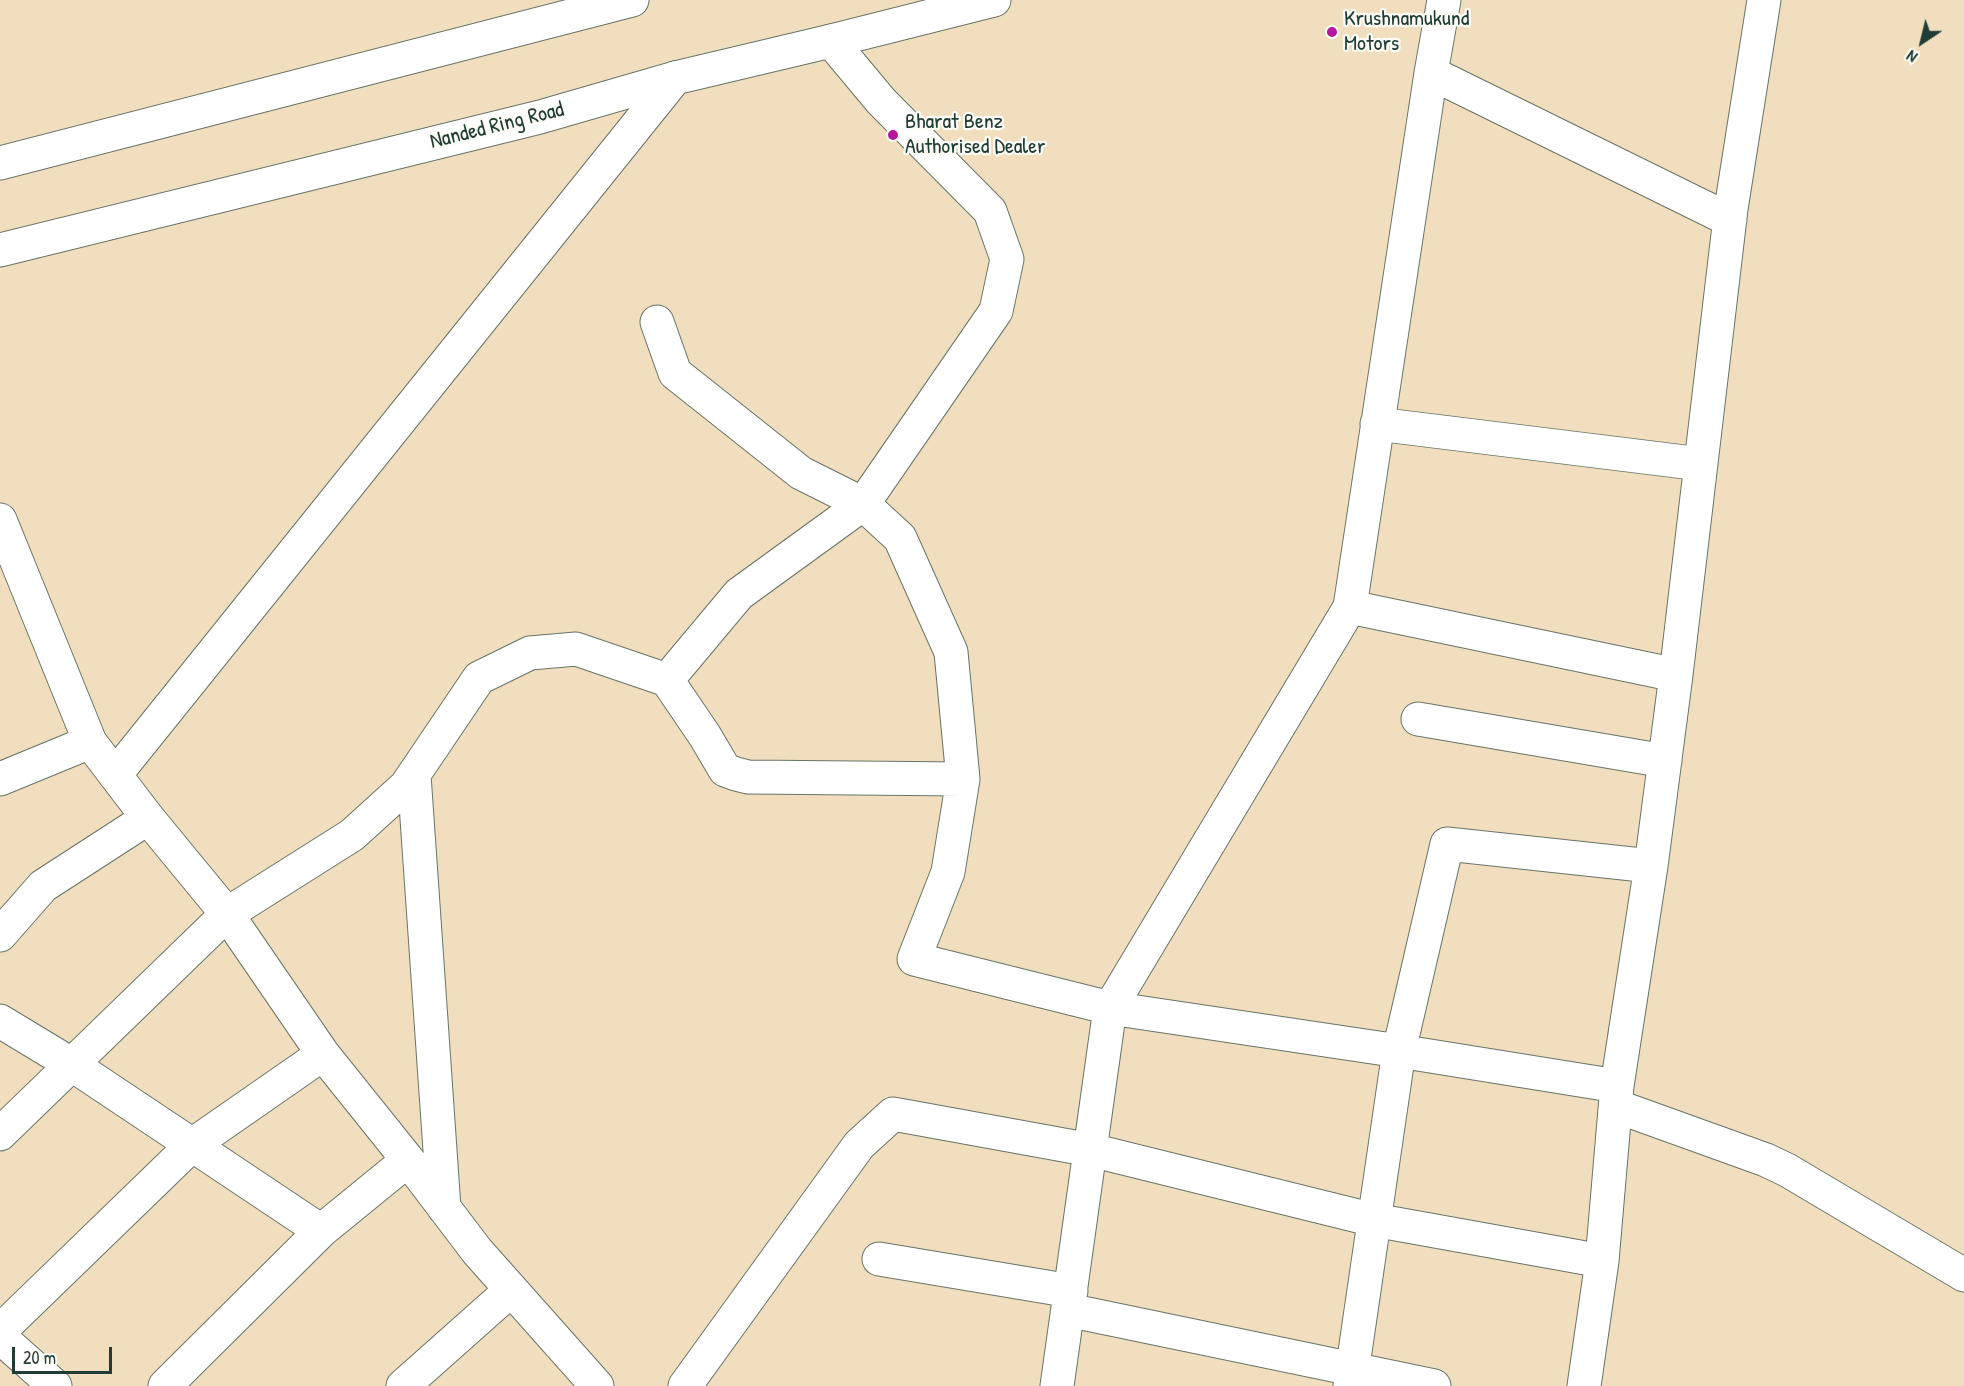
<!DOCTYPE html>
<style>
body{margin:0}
#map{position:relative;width:1964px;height:1386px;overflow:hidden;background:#f0debf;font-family:"Patrick Hand",sans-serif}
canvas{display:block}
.north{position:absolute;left:1892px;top:12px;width:60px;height:60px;-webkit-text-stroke:4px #fdfcf7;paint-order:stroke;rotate:215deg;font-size:16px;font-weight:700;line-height:24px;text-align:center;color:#1f3d34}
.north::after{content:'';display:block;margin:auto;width:21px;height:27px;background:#1f3d34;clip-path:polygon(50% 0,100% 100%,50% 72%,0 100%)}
.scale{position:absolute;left:12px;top:1347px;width:100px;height:27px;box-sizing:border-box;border:3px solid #1f3d34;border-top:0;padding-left:8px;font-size:18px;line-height:21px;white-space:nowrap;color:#1f3d34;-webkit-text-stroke:4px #fdfcf7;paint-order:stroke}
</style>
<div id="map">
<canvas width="1964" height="1386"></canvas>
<div class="north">N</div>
<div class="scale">20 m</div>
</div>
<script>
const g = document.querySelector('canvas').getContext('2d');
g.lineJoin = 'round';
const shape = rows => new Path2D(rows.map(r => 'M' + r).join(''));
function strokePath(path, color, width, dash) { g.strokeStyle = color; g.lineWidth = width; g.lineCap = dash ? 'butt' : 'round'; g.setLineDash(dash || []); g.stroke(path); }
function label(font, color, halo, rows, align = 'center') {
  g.font = font + ' "Patrick Hand",sans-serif'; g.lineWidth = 4.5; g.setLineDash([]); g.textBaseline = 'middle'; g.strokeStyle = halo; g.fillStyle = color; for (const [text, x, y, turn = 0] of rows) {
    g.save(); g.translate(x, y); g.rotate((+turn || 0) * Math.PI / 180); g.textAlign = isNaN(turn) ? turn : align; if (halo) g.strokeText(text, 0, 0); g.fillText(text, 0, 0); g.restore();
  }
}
const minor = shape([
 [1431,73,1730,220],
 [657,322,675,373,801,473,863,504,900,538,951,652,963,779,948,872,914,959,1110,1008,1399,1051,1617,1086],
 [1377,424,1701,464],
 [0,520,90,742,148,818,227,914,323,1054,408,1160,477,1251,597,1386],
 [1350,607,1676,675],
 [667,680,739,594,863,504,996,311,1007,259,990,211,881,101,831,41],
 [1418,719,1665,761],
 [115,775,675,78],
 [414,775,444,1208],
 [0,779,90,742],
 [0,935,43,886,148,818],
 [0,1021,71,1064,321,1231],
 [1616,1106,1766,1160,1787,1170,1964,1275],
 [0,1134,227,914,352,835,406,786,479,678,530,653,576,649,667,680,705,736,725,770,736,774,748,777,963,779],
 [879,1259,1071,1291],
 [1068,1310,1434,1386],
 [0,1331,192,1145,323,1054],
 [0,1337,55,1386],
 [165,1386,321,1231,408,1160],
 [403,1386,511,1290],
 [685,1386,859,1145,893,1114,1091,1150,1374,1220,1602,1261],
 [1057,1386,1110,1008,1350,607,1431,73,1444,0],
 [1350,1386,1399,1051,1447,844,1651,866],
 [1584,1386,1602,1261,1617,1086,1651,866,1676,675,1731,209,1764,0]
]);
const highway = shape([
 [0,163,632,0],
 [0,250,540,117,675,78,831,41,994,0]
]);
const markers = [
 [1332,32,6,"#b5179e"],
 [893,135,6,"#b5179e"]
];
const poiNames = [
 ["Krushnamukund",1344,19],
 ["Motors",1344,44],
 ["Bharat Benz",905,122],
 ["Authorised Dealer",905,147]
];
const streetNames = [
 ["Nanded Ring Road",497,126,-14]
];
strokePath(minor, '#687565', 35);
strokePath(highway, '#687565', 35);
strokePath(minor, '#fff', 33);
strokePath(highway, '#fff', 33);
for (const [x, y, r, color] of markers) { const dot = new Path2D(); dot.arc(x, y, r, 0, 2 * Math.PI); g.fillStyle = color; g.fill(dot); strokePath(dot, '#fdfcf7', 2); }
label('22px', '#1f3d34', '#fdfcf7', poiNames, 'left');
label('22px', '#1f3d34', '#fdfcf7', streetNames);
</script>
